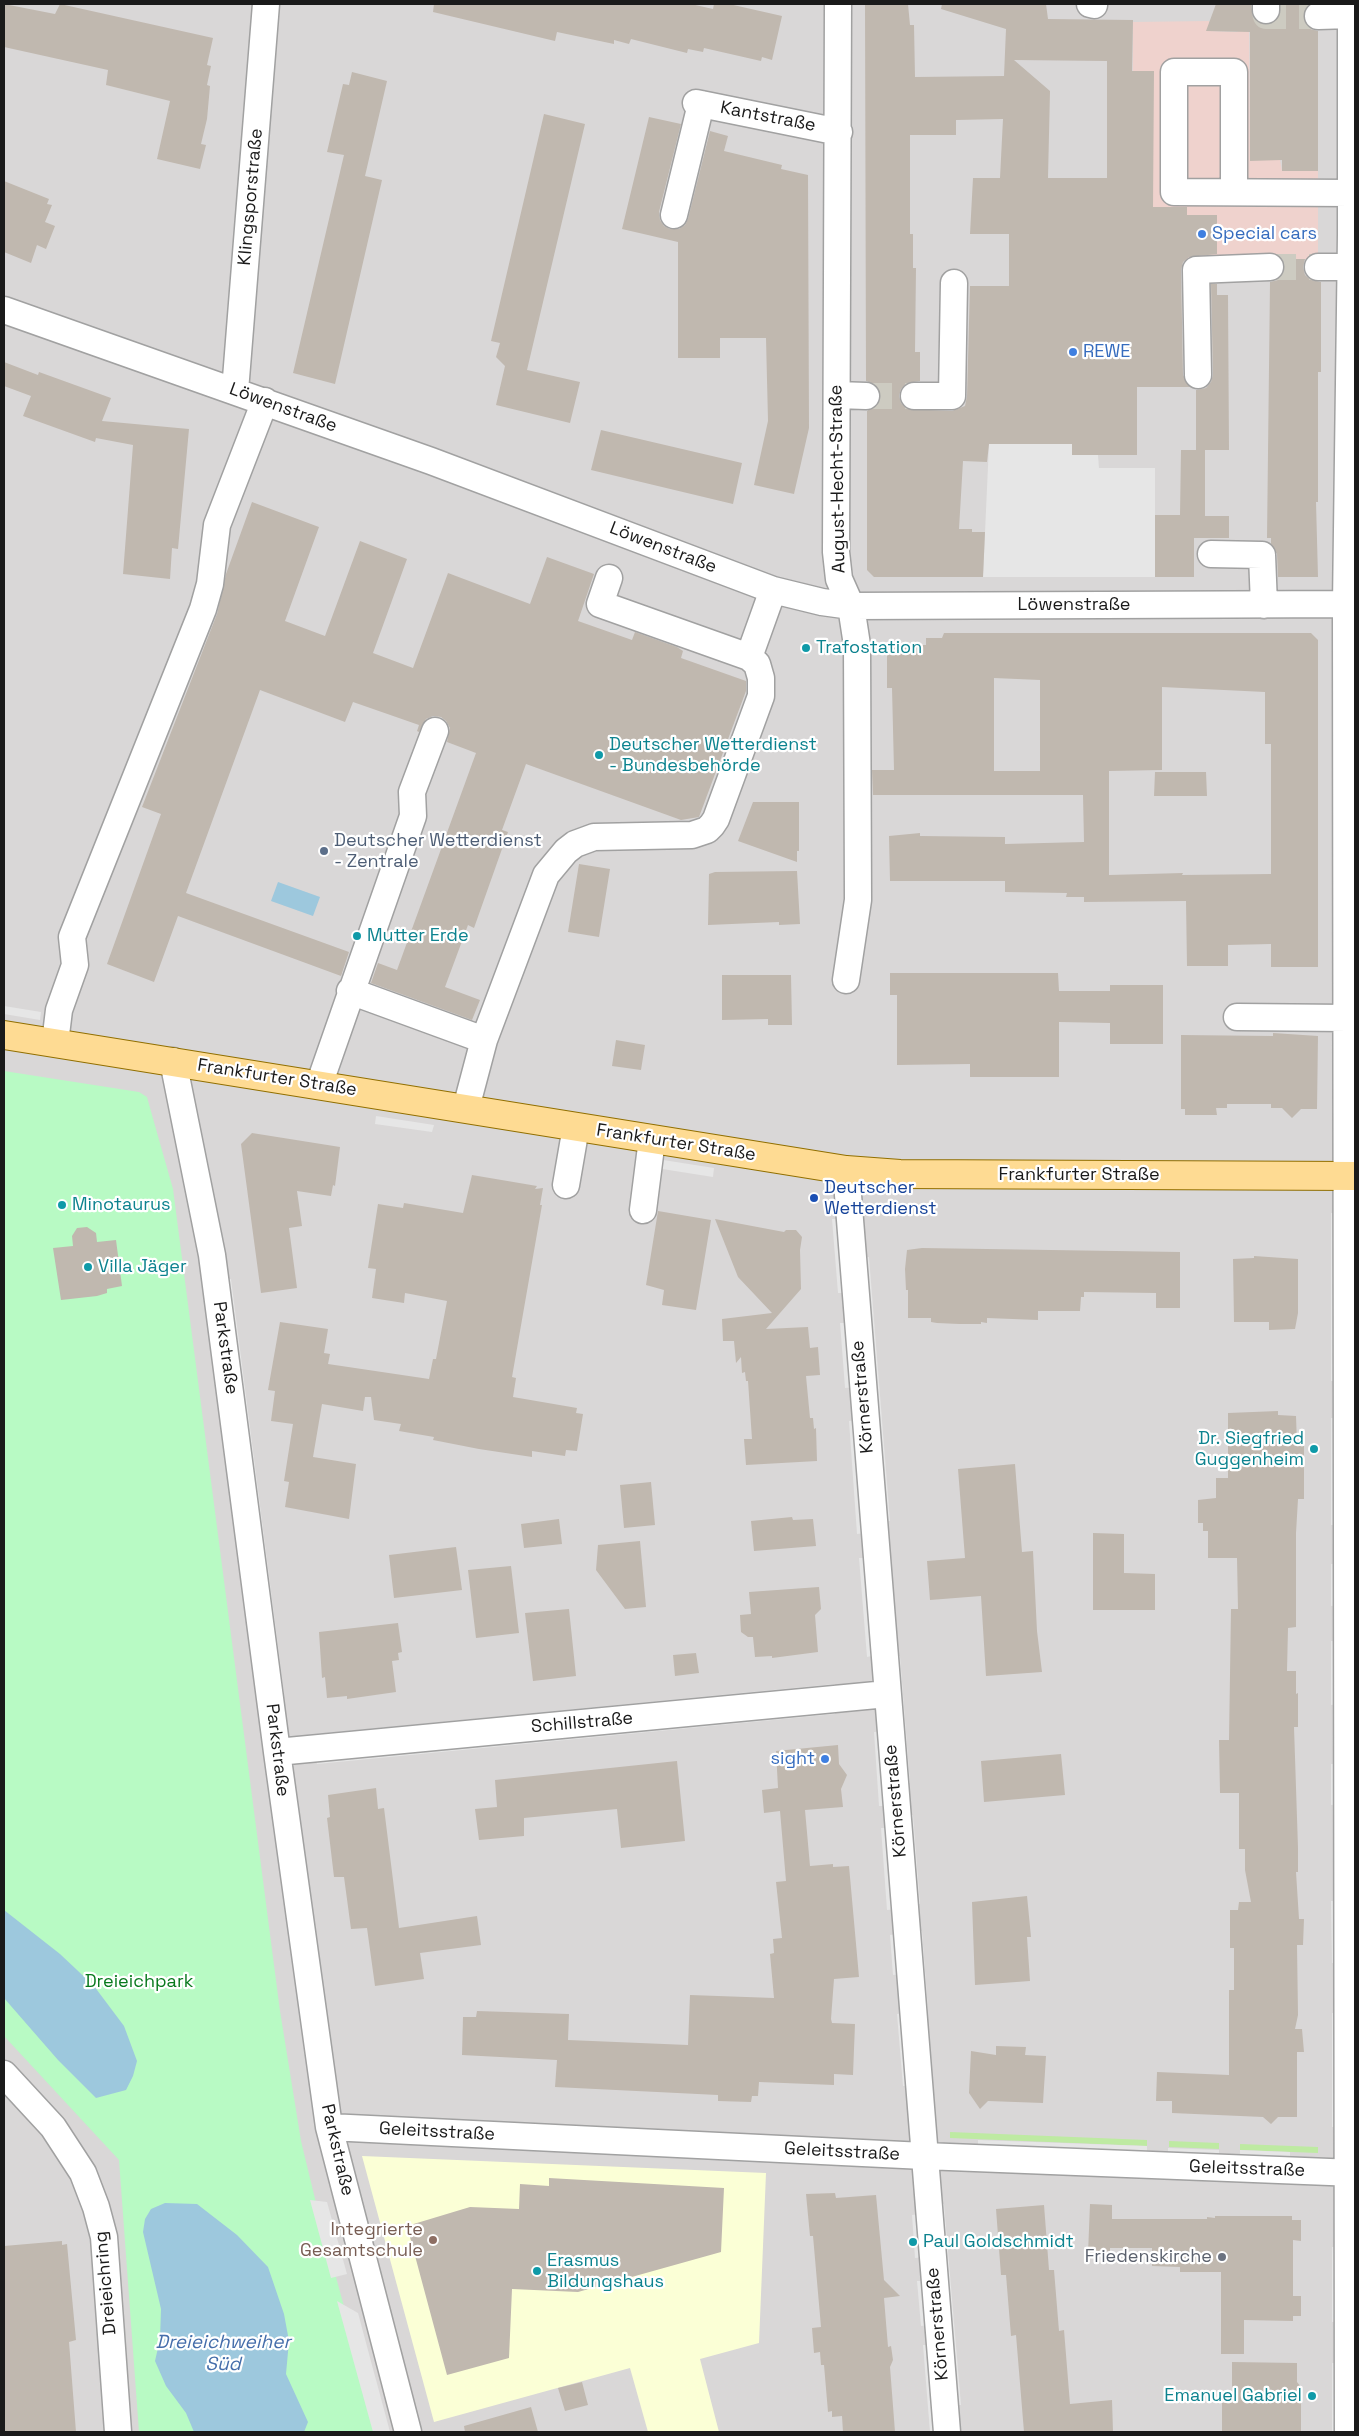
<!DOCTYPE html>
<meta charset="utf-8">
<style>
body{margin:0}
#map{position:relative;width:1359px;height:2436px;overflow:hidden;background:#edeadf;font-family:"Space Grotesk",sans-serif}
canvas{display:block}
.frame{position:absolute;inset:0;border:5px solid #1a1a1a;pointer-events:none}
</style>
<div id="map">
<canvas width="1359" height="2436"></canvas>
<div class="frame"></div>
</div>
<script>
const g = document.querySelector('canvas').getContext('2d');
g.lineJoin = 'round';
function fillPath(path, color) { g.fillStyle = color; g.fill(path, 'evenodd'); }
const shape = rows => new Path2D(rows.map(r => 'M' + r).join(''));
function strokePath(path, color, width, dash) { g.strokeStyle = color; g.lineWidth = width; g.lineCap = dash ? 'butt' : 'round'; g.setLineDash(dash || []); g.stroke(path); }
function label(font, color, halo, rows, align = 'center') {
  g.font = font + ' "Space Grotesk",sans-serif'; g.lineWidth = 4.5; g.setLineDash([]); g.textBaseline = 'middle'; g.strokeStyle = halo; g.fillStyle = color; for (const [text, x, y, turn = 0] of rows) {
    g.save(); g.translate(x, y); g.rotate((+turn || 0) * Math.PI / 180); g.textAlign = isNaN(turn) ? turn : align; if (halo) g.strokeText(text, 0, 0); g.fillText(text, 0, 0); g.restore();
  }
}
const residential = shape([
 [4,4,1355,4,1355,2432,4,2432]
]);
const commercial = shape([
 [1209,21,1210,31,1237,32,1249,22,1250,160,1280,160,1282,171,1318,171,1318,259,1132,260,1133,22]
]);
const education = shape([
 [362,2156,766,2173,759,2343,700,2359,719,2432,648,2432,630,2368,434,2422]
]);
const grass = shape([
 [950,2132,1147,2140,1147,2146,950,2138],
 [1169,2141,1219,2143,1219,2149,1169,2147],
 [1240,2144,1318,2147,1318,2153,1240,2150]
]);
const park = shape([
 [4,1071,139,1092,147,1097,152,1115,173,1189,280,2011,301,2141,317,2207,378,2432,139,2432,119,2160,4,2036]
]);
const parking = shape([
 [989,444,1072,444,1073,455,1098,455,1099,468,1155,468,1155,577,983,577],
 [4,1006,41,1012,40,1020,4,1014],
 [376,1116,434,1125,432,1132,375,1124],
 [657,1159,714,1168,713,1177,656,1168],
 [1331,1213,1339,1213,1339,1381,1331,1381],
 [832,1219,843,1219,848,1293,838,1293],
 [869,1257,890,1521,881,1522,860,1258],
 [231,1279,284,1693,276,1694,222,1280],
 [840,1323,850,1323,855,1387,845,1388],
 [1331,1418,1339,1418,1339,1525,1331,1525],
 [857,1420,865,1533,857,1534,849,1421],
 [859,1558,868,1558,876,1655,867,1657],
 [1331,1564,1339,1564,1339,1605,1331,1606],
 [1331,1641,1340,1641,1340,1704,1331,1705],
 [891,1656,900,1656,910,1783,901,1784],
 [835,1684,835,1693,317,1743,315,1734],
 [835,1705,835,1714,317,1764,315,1755],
 [883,1731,888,1806,879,1806,874,1732],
 [1331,1764,1340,1764,1340,1804,1331,1805],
 [913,1815,920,1904,912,1905,905,1816],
 [881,1828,890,1828,896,1909,887,1910],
 [1331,1901,1340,1901,1340,1963,1332,1963],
 [922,1931,928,2010,920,2010,914,1932],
 [898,1934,901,1974,893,1975,890,1935],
 [905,2013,911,2086,903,2086,897,2014],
 [1332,2013,1340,2013,1340,2127,1332,2127],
 [978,2140,1147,2146,1147,2156,978,2149],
 [1168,2148,1219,2150,1219,2159,1168,2157],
 [1240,2150,1290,2152,1290,2161,1240,2159],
 [310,2200,327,2202,347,2274,331,2278],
 [944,2204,961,2405,953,2405,936,2205],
 [920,2214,924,2257,915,2258,912,2215],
 [1332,2247,1340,2247,1340,2322,1332,2322],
 [917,2281,925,2281,929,2325,921,2326],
 [337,2301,358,2313,390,2432,373,2432],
 [923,2345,931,2345,938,2432,930,2432],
 [1332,2363,1340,2363,1340,2432,1332,2432]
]);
const water = shape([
 [278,882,320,897,313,916,271,901],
 [4,1910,60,1954,94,1986,124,2026,137,2061,133,2076,126,2090,96,2098,58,2060,4,1998],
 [165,2203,197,2204,237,2235,268,2267,284,2314,289,2341,286,2374,308,2422,304,2432,194,2432,186,2413,166,2386,155,2361,160,2339,161,2309,143,2232,145,2219,151,2209]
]);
const building = shape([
 [4,4,55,14,60,4,213,38,207,65,211,66,207,85,210,86,207,119,201,144,206,145,200,169,157,159,170,101,106,85,108,70,4,47],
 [434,4,691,4,713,9,714,4,729,4,782,16,772,60,762,57,761,61,704,48,703,52,688,49,687,53,631,39,629,44,614,40,614,44,557,32,555,41,433,12],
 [865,4,908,4,910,25,914,25,915,77,1004,76,1006,29,941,9,942,4,1046,4,1048,19,1133,20,1132,71,1154,71,1153,207,1187,207,1187,215,1217,215,1217,254,1189,257,1183,262,1181,270,1183,375,1190,387,1137,387,1137,455,1072,455,1072,444,989,444,987,462,963,461,959,529,972,529,972,532,985,532,983,577,874,577,867,570,867,411,878,404,881,396,879,389,874,384,866,381],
 [1014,60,1107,61,1107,178,1048,178,1050,91],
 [1003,119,1000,178,973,178,970,234,1009,234,1009,286,970,286,967,396,965,406,952,411,907,409,901,403,899,396,901,389,907,383,920,381,920,352,915,352,916,268,913,268,913,234,910,234,910,135,956,135,956,120],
 [1216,4,1251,4,1253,18,1259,23,1266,25,1273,23,1279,18,1281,4,1310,4,1305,9,1303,16,1305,23,1310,29,1318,31,1318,171,1282,171,1282,160,1250,161,1250,32,1206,31],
 [352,72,387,81,365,176,382,180,335,384,293,373,344,155,327,152,343,84,349,85],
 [544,114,585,124,527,370,580,382,570,423,496,405,505,366,496,357,500,343,491,341],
 [649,117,681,124,659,212,660,220,664,226,670,229,679,229,685,225,688,219,710,131,728,136,724,151,782,165,781,169,808,175,809,428,794,494,754,485,768,421,766,338,720,338,720,358,678,358,678,242,622,229],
 [4,181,49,199,47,204,52,205,45,222,55,226,46,249,37,245,31,263,4,252],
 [1283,259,1305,259,1303,267,1305,275,1311,280,1321,282,1321,372,1318,372,1318,502,1316,502,1318,577,1278,577,1277,554,1271,544,1271,538,1267,538,1270,282,1278,280,1283,274,1285,267],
 [1211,284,1217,284,1217,295,1228,295,1229,450,1200,450,1205,450,1205,516,1229,516,1229,538,1194,538,1194,577,1155,577,1155,515,1180,515,1181,450,1196,450,1196,390,1206,388,1211,382,1213,375],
 [4,362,38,375,39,372,111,398,102,421,189,429,178,549,172,548,170,579,123,574,133,445,96,438,95,442,23,416,31,396,4,386],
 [601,430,742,463,733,504,591,470],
 [252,502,319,527,285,621,325,636,360,541,407,559,373,653,413,668,448,573,530,604,547,557,594,574,578,621,632,640,635,632,677,647,683,651,681,658,746,681,746,691,699,817,681,820,526,764,502,830,508,832,474,928,468,925,445,987,480,1000,472,1020,371,983,378,963,397,970,476,753,447,742,450,728,446,721,441,717,433,716,426,719,419,732,417,731,419,725,353,702,345,722,260,690,186,893,349,952,341,976,178,916,154,982,107,964,161,814,142,807,217,614,226,574],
 [944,633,1311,633,1318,640,1318,967,1271,967,1271,944,1228,945,1228,966,1187,966,1186,901,1084,902,1084,897,1066,897,1067,893,1005,892,1005,881,890,881,889,836,920,833,920,836,1005,837,1005,844,1084,842,1083,795,873,795,872,770,894,770,892,688,887,688,887,645,926,645,926,638,942,638],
 [994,678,1040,680,1040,771,994,771],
 [1162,687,1265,692,1265,744,1271,744,1271,874,1182,875,1183,873,1109,875,1109,771,1162,770],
 [1155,772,1206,772,1207,796,1154,796],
 [753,802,799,802,799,851,797,851,797,862,738,841],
 [579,864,610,869,599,937,568,932],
 [797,871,800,924,779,925,779,922,708,925,709,874,715,872],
 [890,973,1058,973,1059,991,1110,991,1110,985,1163,985,1163,1044,1110,1044,1110,1023,1059,1022,1059,1077,970,1077,970,1064,897,1065,897,995,890,995],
 [722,975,791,975,792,1025,768,1025,768,1019,722,1020],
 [1273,1033,1318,1036,1317,1109,1301,1109,1292,1118,1282,1108,1271,1108,1271,1104,1227,1104,1227,1108,1216,1108,1217,1115,1185,1115,1185,1109,1181,1109,1181,1035,1273,1036],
 [616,1040,645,1045,641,1070,612,1066],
 [252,1133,340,1147,335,1186,333,1185,331,1196,297,1191,302,1226,289,1228,297,1288,261,1293,241,1144],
 [472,1175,537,1186,535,1189,543,1188,540,1205,542,1205,512,1377,516,1378,513,1397,577,1408,576,1413,583,1414,577,1451,566,1450,565,1456,532,1451,532,1457,479,1449,433,1440,434,1437,399,1431,401,1424,374,1420,371,1397,365,1397,363,1411,322,1404,313,1457,356,1464,349,1519,285,1507,289,1482,284,1481,293,1424,271,1421,275,1391,268,1390,280,1322,328,1329,324,1353,330,1354,328,1364,429,1379,433,1359,436,1359,447,1301,405,1293,404,1303,372,1298,376,1269,368,1268,378,1204,403,1208,404,1203,463,1213],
 [658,1211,711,1220,696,1310,662,1305,664,1290,646,1285],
 [715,1219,784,1232,786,1230,796,1230,802,1237,800,1250,801,1289,766,1329,808,1327,810,1348,818,1347,820,1375,806,1376,810,1418,813,1418,814,1429,816,1428,817,1461,746,1465,744,1439,752,1439,748,1381,746,1381,745,1372,742,1373,741,1357,736,1363,734,1341,723,1341,722,1319,772,1313,738,1277],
 [87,1227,96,1233,97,1242,116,1240,122,1286,107,1289,107,1293,97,1296,61,1300,53,1248,73,1246,72,1236,77,1228],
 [922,1248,1180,1252,1180,1308,1156,1308,1156,1293,1084,1292,1084,1297,1081,1297,1080,1311,1038,1311,1038,1320,987,1318,987,1323,981,1322,981,1324,959,1324,937,1323,931,1322,931,1318,908,1318,908,1290,906,1290,905,1269,907,1250],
 [1254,1256,1298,1259,1298,1313,1295,1329,1269,1330,1269,1322,1234,1322,1233,1259,1254,1258],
 [1278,1411,1278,1415,1296,1416,1297,1444,1304,1444,1304,1499,1298,1499,1296,1533,1296,1627,1288,1628,1287,1671,1296,1671,1296,1694,1298,1693,1298,1727,1294,1727,1298,1848,1298,1872,1296,1872,1299,1919,1304,1919,1303,1945,1297,1945,1298,2015,1295,2029,1302,2029,1304,2052,1297,2052,1297,2117,1278,2117,1271,2124,1263,2117,1172,2113,1172,2101,1156,2101,1157,2072,1229,2075,1229,1990,1234,1990,1234,1948,1230,1948,1230,1910,1238,1910,1239,1902,1251,1902,1245,1870,1245,1849,1239,1849,1239,1793,1220,1793,1219,1740,1229,1740,1231,1609,1238,1609,1237,1558,1208,1558,1208,1531,1203,1531,1203,1523,1198,1523,1198,1500,1216,1498,1216,1478,1228,1478,1228,1413],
 [1015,1464,1022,1552,1033,1551,1037,1631,1042,1672,986,1676,981,1596,930,1600,927,1561,965,1558,958,1469],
 [651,1482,655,1525,624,1528,620,1485],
 [792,1517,793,1520,813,1519,816,1546,754,1551,751,1521],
 [559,1519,562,1544,524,1548,521,1524],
 [1093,1533,1124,1534,1124,1573,1155,1574,1155,1610,1093,1610],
 [640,1541,646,1607,625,1609,596,1570,598,1545],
 [456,1547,462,1590,394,1598,389,1555],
 [511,1566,519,1633,476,1638,468,1570],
 [819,1587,821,1609,815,1615,818,1652,772,1658,772,1656,755,1657,753,1637,748,1637,741,1632,740,1615,751,1614,749,1592],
 [569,1609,576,1676,533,1681,525,1613],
 [398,1623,402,1652,398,1653,399,1660,392,1661,396,1692,347,1699,347,1696,327,1698,325,1677,322,1678,319,1632],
 [696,1653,699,1673,675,1676,673,1655],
 [838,1745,839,1764,847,1775,841,1789,843,1807,805,1810,810,1866,833,1864,833,1867,849,1866,859,1977,834,1979,831,2019,832,2023,855,2024,853,2075,834,2074,834,2085,759,2082,758,2096,752,2096,751,2102,718,2101,718,2095,555,2087,557,2060,462,2055,463,2017,476,2017,477,2011,569,2014,568,2040,688,2045,690,1995,774,1998,770,1954,774,1953,773,1939,782,1938,776,1882,786,1881,780,1811,764,1813,762,1790,778,1788,776,1751],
 [1061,1754,1065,1795,984,1802,981,1761],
 [677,1761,685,1841,621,1848,617,1809,524,1818,524,1836,479,1840,475,1809,497,1807,495,1780],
 [376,1788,378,1809,384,1808,399,1928,477,1916,481,1945,420,1953,424,1979,375,1986,367,1928,351,1929,344,1877,334,1877,327,1818,330,1817,328,1795],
 [1027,1896,1031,1937,1027,1937,1030,1981,975,1985,972,1902],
 [996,2046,1026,2047,1025,2055,1046,2056,1043,2103,988,2101,980,2109,969,2093,971,2051,996,2055],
 [549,2178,724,2188,721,2252,578,2292,512,2289,509,2358,447,2375,407,2226,470,2207,519,2209,520,2184,549,2186],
 [835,2193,836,2198,876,2195,884,2280,900,2296,884,2298,888,2347,891,2346,893,2360,890,2367,895,2432,843,2432,842,2416,832,2417,832,2411,828,2412,824,2365,821,2365,820,2352,814,2353,812,2328,821,2327,813,2236,810,2236,806,2194],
 [1090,2204,1112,2205,1112,2219,1207,2219,1207,2217,1215,2218,1215,2216,1292,2216,1292,2220,1301,2220,1301,2241,1293,2240,1293,2296,1301,2296,1301,2316,1293,2316,1293,2321,1244,2320,1244,2354,1221,2354,1221,2272,1180,2272,1180,2267,1152,2266,1152,2248,1110,2248,1110,2255,1088,2254],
 [1044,2205,1049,2270,1054,2270,1059,2331,1064,2330,1070,2404,1112,2400,1113,2432,1024,2432,1016,2335,1011,2336,1006,2275,1001,2275,996,2209],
 [62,2241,62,2245,67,2244,76,2340,69,2342,76,2432,4,2432,4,2246],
 [1232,2362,1297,2363,1297,2382,1301,2387,1301,2432,1222,2432,1222,2403,1232,2403],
 [582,2382,588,2405,565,2411,558,2388],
 [531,2407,538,2432,465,2432,464,2426]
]);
const minorTunnel = shape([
 [1266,10,1266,16,1318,16],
 [1270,267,1318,267],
 [866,396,914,396]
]);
const minor = shape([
 [838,4,836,552,839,579,851,606,857,645,858,900,846,980],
 [1090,4,1094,5],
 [1266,10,1266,4],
 [1318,16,1351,15],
 [696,103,839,132],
 [1234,192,1234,72,1174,72,1174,192,1350,193],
 [674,215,701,104],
 [1318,267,1350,267],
 [4,310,431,461,773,590,822,602,851,606,1355,604],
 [1198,375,1196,270,1270,267],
 [235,391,266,4],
 [837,395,866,396],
 [914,396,952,396,954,283],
 [1211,554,1262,555,1264,605],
 [609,578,600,604,749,657],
 [350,991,484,1040,546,875,566,851,575,844,594,837,692,835,707,830,712,825,716,819,761,696,761,678,757,664,749,657,773,590],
 [1237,1017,1347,1018],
 [55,1043,59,1010,75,965,72,937,203,609,210,584,217,525,265,401],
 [173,1061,212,1255,277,1752,329,2127,408,2432],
 [319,1085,413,816,412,792,435,731],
 [466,1108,484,1040],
 [846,1170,947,2432],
 [566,1185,576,1127],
 [643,1210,652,1139],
 [277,1752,887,1694],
 [4,2074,53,2127,83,2173,96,2207,104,2237,118,2432],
 [329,2127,924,2156,1355,2173],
 [1348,2432,1346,604,1351,235,1351,4]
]);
const major = shape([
 [4,1035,846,1170,900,1174,1355,1176]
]);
const markers = [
 [1202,234,5,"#3f7fe0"],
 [1073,352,5,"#3f7fe0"],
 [806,648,5,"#0f9aa8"],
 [599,755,5,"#0f9aa8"],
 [324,851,5,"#5c6f8a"],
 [357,936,5,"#0f9aa8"],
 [814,1198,5,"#1a4fb4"],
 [62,1205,5,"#0f9aa8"],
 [88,1267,5,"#0f9aa8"],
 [1314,1449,5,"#0f9aa8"],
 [825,1759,5,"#3f7fe0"],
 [433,2240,5,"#8d6e63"],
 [913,2242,5,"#0f9aa8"],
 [1222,2257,5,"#6b7280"],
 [537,2271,5,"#0f9aa8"],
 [1312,2396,5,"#0f9aa8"]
];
const streetNames = [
 ["Kantstraße",768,117,11],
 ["Klingsporstraße",251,197,-85],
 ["Löwenstraße",283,408,20],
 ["August-Hecht-Straße",838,479,-91],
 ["Löwenstraße",663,548,21],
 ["Löwenstraße",1074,605],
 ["Frankfurter Straße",277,1078,9],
 ["Frankfurter Straße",676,1143,9],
 ["Frankfurter Straße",1079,1175],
 ["Parkstraße",225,1348,82],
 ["Körnerstraße",863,1397,-95],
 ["Schillstraße",582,1723,-5],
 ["Parkstraße",277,1750,83],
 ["Körnerstraße",896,1801,-95],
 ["Geleitsstraße",437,2132,3],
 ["Parkstraße",337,2150,77],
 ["Geleitsstraße",842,2152,3],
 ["Geleitsstraße",1247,2169,2],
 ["Dreieichring",106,2283,-95],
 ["Körnerstraße",938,2324,-95]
];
const shopNames = [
 ["Special cars",1212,234],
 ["REWE",1083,352],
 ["sight",815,1759,"right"]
];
const cultureNames = [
 ["Trafostation",816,648],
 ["Deutscher Wetterdienst",609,745],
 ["- Bundesbehörde",609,766],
 ["Mutter Erde",367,936],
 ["Minotaurus",72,1205],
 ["Villa Jäger",98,1267],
 ["Dr. Siegfried",1304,1439,"right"],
 ["Guggenheim",1304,1460,"right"],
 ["Paul Goldschmidt",923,2242],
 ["Erasmus",547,2261],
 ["Bildungshaus",547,2282],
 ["Emanuel Gabriel",1302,2396,"right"]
];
const serviceNames = [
 ["Deutscher Wetterdienst",334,841],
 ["- Zentrale",334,862]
];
const transitNames = [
 ["Deutscher",824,1188],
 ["Wetterdienst",824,1209]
];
const parkNames = [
 ["Dreieichpark",139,1982]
];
const educationNames = [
 ["Integrierte",423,2230],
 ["Gesamtschule",423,2251]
];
const worshipNames = [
 ["Friedenskirche",1212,2257]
];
const waterNames = [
 ["Dreieichweiher",223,2343],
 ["Süd",223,2365]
];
fillPath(residential, '#d9d7d7');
fillPath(commercial, '#efd2cd');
fillPath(education, '#fbffd6');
fillPath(grass, '#beeaa2');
fillPath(park, '#b8fac4');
fillPath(parking, '#e6e6e6');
fillPath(water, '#9dc8dd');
fillPath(building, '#c0b8af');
strokePath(minorTunnel, '#cdcbc1', 26, [26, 13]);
strokePath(minor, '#a1a1a1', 29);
strokePath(major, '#916f00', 30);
strokePath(minor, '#fff', 26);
strokePath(major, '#fedb93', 28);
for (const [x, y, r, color] of markers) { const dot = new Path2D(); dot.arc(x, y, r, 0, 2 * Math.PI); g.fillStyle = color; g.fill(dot); strokePath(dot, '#fff', 2); }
label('18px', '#1a1a1a', '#fff', streetNames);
label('18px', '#366cbe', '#fff', shopNames, 'left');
label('18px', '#0d838f', '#fff', cultureNames, 'left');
label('18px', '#4e5e75', '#fff', serviceNames, 'left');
label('18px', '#164399', '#fff', transitNames, 'left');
label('18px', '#08791d', '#fff', parkNames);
label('18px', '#785e54', '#fff', educationNames, 'right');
label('18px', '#5b616d', '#fff', worshipNames, 'right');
label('italic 19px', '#456eab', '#fff', waterNames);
</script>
